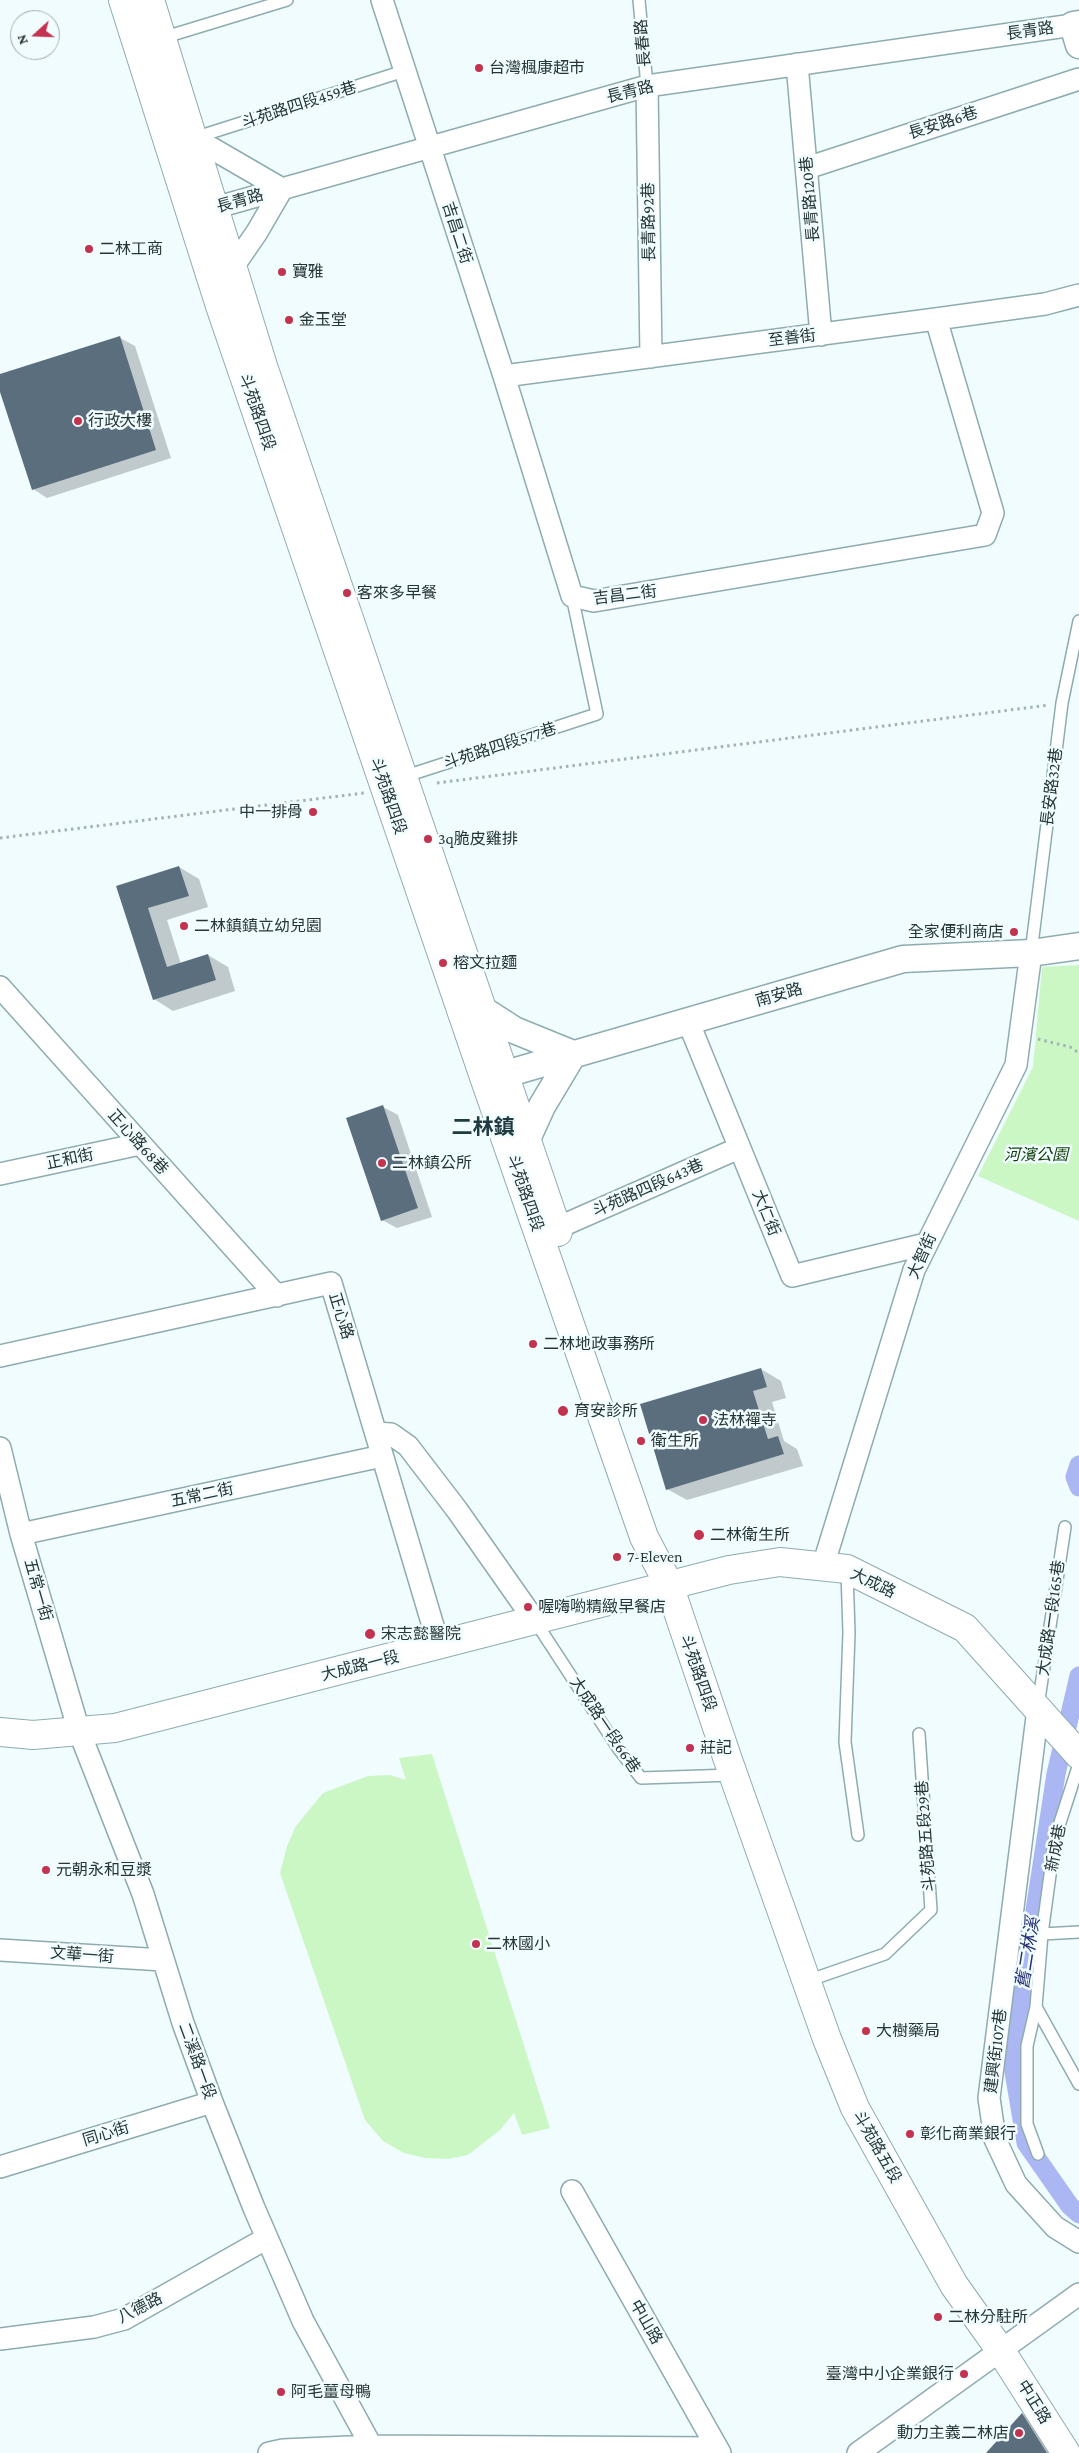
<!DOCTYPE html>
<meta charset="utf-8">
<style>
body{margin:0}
#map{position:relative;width:1079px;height:2453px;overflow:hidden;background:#f0fcfe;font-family:"Crimson Pro",serif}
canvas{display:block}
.north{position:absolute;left:10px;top:10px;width:50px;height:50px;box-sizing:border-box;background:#f0fcfe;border:1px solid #a0acae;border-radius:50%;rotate:250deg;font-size:14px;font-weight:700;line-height:20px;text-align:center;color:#283537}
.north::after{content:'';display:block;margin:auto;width:18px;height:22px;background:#c3324e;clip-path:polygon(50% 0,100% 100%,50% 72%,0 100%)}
</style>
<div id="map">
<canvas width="1079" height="2453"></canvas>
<div class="north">N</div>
</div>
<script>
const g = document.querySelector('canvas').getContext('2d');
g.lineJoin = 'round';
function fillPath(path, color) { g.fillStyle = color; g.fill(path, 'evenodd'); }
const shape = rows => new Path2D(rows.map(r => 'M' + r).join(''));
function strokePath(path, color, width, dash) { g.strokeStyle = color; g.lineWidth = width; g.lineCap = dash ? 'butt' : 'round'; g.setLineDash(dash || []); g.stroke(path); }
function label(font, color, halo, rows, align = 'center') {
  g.font = font + ' "Crimson Pro","Noto Sans TC",serif'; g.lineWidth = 5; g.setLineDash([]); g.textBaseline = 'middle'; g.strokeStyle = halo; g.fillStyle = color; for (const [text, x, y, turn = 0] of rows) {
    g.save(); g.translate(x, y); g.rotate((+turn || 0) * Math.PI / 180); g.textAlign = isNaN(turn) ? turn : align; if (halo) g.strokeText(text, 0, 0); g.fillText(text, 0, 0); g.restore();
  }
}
const green = shape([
 [1079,965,1079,1221,978,1176,1033,1067,1042,967],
 [432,1754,550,2128,522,2135,514,2113,500,2130,468,2155,448,2159,425,2158,404,2153,383,2141,365,2120,280,1873,287,1846,296,1826,323,1793,368,1776,390,1775,406,1780,399,1758]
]);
const shadow = shape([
 [120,338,135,346,171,458,47,498,33,489,0,388,0,376],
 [179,867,199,879,208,907,167,920,181,964,208,955,228,967,235,991,173,1011,154,999,118,887],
 [383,1107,398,1115,432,1217,397,1228,382,1220],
 [761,1369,781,1381,786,1398,772,1402,784,1441,797,1449,803,1466,687,1500,667,1489],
 [1022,2414,1037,2423,1056,2453,987,2453]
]);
const canal = shape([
 [1079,1465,1075,1477,1079,1487],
 [1079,1676,1056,1774,1012,2060,1026,2143,1070,2206,1079,2214]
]);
const building = shape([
 [120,336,156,450,32,490,0,392,0,374],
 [179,866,189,896,148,908,167,967,208,954,216,980,153,1000,116,886],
 [383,1105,418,1208,381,1221,346,1118],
 [761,1368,767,1387,753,1391,768,1439,778,1436,784,1454,666,1490,640,1404],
 [1022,2413,1047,2453,986,2453]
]);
const path = shape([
 [437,783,1049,705],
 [0,838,364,793],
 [1038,1039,1070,1047,1079,1053]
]);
const service = shape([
 [639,0,647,86],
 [162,38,287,0],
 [194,138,404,71],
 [403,777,597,714,572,596],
 [1031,953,1062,703,1079,621],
 [847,1571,849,1633,845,1742,858,1835],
 [535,1621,618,1748,641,1778,733,1775],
 [1038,1706,1065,1527],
 [1042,1934,1079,1932],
 [807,1981,885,1954,931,1910,919,1734],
 [1036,2007,1079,2084],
 [1038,2154,1027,2124,1027,2046,1036,2007,1042,1934,1055,1838,1079,1764]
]);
const minor = shape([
 [382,0,504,376,572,596,594,601,985,535,993,513,936,319],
 [797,64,821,335],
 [647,86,651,357],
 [194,138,282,189,257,232,233,267],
 [807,168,1079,79],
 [200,212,647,86,1073,25],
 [504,376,936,319,1045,304,1079,295],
 [0,987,277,1296],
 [688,1021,792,1276,926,1244],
 [0,1174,140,1144],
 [557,1228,739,1148],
 [0,1356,331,1283,439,1646],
 [376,1433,391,1434,408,1446,457,1510,535,1621],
 [0,1448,21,1534,79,1731,143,1894,183,2023,212,2102,254,2208,303,2321,375,2453],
 [21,1534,382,1456],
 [823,1566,914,1270,1016,1065,1031,953],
 [1038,1709,989,2098,995,2139,1016,2184,1055,2227,1079,2242],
 [0,1950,163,1960],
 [0,2167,212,2102],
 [572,2191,720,2453],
 [0,2339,94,2327,124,2319,267,2238],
 [269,2453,283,2450,371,2446,717,2448],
 [858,2453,1079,2294]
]);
const tertiary = shape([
 [1079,24,1073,25,1079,45],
 [483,1010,514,1030,573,1054,542,1106,527,1139],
 [485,1080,903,959,1031,953,1079,946]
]);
const secondary = shape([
 [123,0,220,306,485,1080,644,1537,669,1585,728,1760,827,2039,855,2108,954,2285,1001,2351,1066,2453],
 [150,0,263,366,558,1232],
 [0,1732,33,1735,115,1728,729,1570,780,1562,847,1569,965,1628,1079,1755]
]);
const markers = [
 [479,68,5,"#c3324e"],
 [89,249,5,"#c3324e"],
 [282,272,5,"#c3324e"],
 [289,320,5,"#c3324e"],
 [78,421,5,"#c3324e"],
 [347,593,5,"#c3324e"],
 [313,812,5,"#c3324e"],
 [428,839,5,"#c3324e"],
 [184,926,5,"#c3324e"],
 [1014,932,5,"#c3324e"],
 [443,963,5,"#c3324e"],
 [382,1163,5,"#c3324e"],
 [533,1344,5,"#c3324e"],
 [563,1411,6,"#c3324e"],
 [703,1420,5,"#c3324e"],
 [641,1441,5,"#c3324e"],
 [699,1535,6,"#c3324e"],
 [617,1557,5,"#c3324e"],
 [528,1607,5,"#c3324e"],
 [370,1634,6,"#c3324e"],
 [690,1748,5,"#c3324e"],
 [46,1870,5,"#c3324e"],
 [476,1944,5,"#c3324e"],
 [866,2031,5,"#c3324e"],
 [910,2134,5,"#c3324e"],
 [938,2317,5,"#c3324e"],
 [964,2374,5,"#c3324e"],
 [281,2392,5,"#c3324e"],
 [1019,2433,5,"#c3324e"]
];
const streetNames = [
 ["長青路",1030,31,-8],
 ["長春路",643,43,-95],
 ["長青路",630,92,-14],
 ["斗苑路四段459巷",299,105,-18],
 ["長安路6巷",943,123,-18],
 ["長青路120巷",810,199,-95],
 ["長青路",240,201,-16],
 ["長青路92巷",649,222,-91],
 ["吉昌二街",457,233,72],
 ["至善街",792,338,-7],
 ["斗苑路四段",257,412,71],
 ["吉昌二街",625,595,-7],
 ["斗苑路四段577巷",500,746,-18],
 ["長安路32巷",1052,787,-83],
 ["斗苑路四段",388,796,71],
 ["南安路",779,995,-16],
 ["正心路68巷",138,1142,48],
 ["正和街",70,1159,-12],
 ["斗苑路四段643巷",648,1188,-24],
 ["斗苑路四段",525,1193,71],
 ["大仁街",766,1213,68],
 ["大智街",922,1256,-66],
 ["正心路",341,1316,73],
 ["五常二街",202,1495,-12],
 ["大成路",873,1583,26],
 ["五常一街",38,1590,74],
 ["大成路一段165巷",1051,1618,-82],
 ["大成路一段",360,1666,-14],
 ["斗苑路四段",698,1673,71],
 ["大成路一段66巷",605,1725,56],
 ["斗苑路五段29巷",926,1836,-94],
 ["新成巷",1056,1848,-79],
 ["文華一街",82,1955,4],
 ["建興街107巷",996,2051,-83],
 ["二溪路一段",197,2061,70],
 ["同心街",106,2134,-17],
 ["斗苑路五段",877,2147,60],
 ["八德路",140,2308,-27],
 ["中山路",646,2322,60],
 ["中正路",1034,2402,58]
];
const poiNames = [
 ["台灣楓康超市",489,68],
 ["二林工商",99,249],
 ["寶雅",292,272],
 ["金玉堂",299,320],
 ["行政大樓",88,421],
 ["客來多早餐",357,593],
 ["中一排骨",303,812,"right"],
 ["3q脆皮雞排",438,839],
 ["二林鎮鎮立幼兒園",194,926],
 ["全家便利商店",1004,932,"right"],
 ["榕文拉麵",453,963],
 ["二林鎮公所",392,1163],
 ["二林地政事務所",543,1344],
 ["育安診所",574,1411],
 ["法林禪寺",713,1420],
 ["衛生所",651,1441],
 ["二林衛生所",710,1535],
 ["7-Eleven",627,1557],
 ["喔嗨喲精緻早餐店",538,1607],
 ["宋志懿醫院",381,1634],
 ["莊記",700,1748],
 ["元朝永和豆漿",56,1870],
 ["二林國小",486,1944],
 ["大樹藥局",876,2031],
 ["彰化商業銀行",920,2134],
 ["二林分駐所",948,2317],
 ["臺灣中小企業銀行",954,2374,"right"],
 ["阿毛薑母鴨",291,2392],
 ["動力主義二林店",1009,2433,"right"]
];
const parkNames = [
 ["河濱公園",1036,1155]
];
const waterNames = [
 ["舊二林溪",1028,1953,-81]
];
const districtNames = [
 ["二林鎮",483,1128]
];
fillPath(green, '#cbf7c5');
fillPath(shadow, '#0003');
strokePath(canal, '#abb7f2', 19);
fillPath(building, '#5b6e7d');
strokePath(service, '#8eacb0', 14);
strokePath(minor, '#8eacb0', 24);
strokePath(tertiary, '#8eacb0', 29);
strokePath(secondary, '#8eacb0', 30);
strokePath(path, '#a5b2b4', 3, [2.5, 4]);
strokePath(service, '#fff', 11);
strokePath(minor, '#fff', 21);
strokePath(tertiary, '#fff', 26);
strokePath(secondary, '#fff', 28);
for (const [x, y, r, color] of markers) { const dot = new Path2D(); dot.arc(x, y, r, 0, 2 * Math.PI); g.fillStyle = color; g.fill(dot); strokePath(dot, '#f0fcfe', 2); }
label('16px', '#283537', '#f0fcfe', streetNames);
label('16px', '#283537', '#f0fcfe', poiNames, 'left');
label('italic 16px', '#103c0a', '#f0fcfe', parkNames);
label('italic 18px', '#2a3174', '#f0fcfe', waterNames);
label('bold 21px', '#203b3f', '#f0fcfe', districtNames);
</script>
